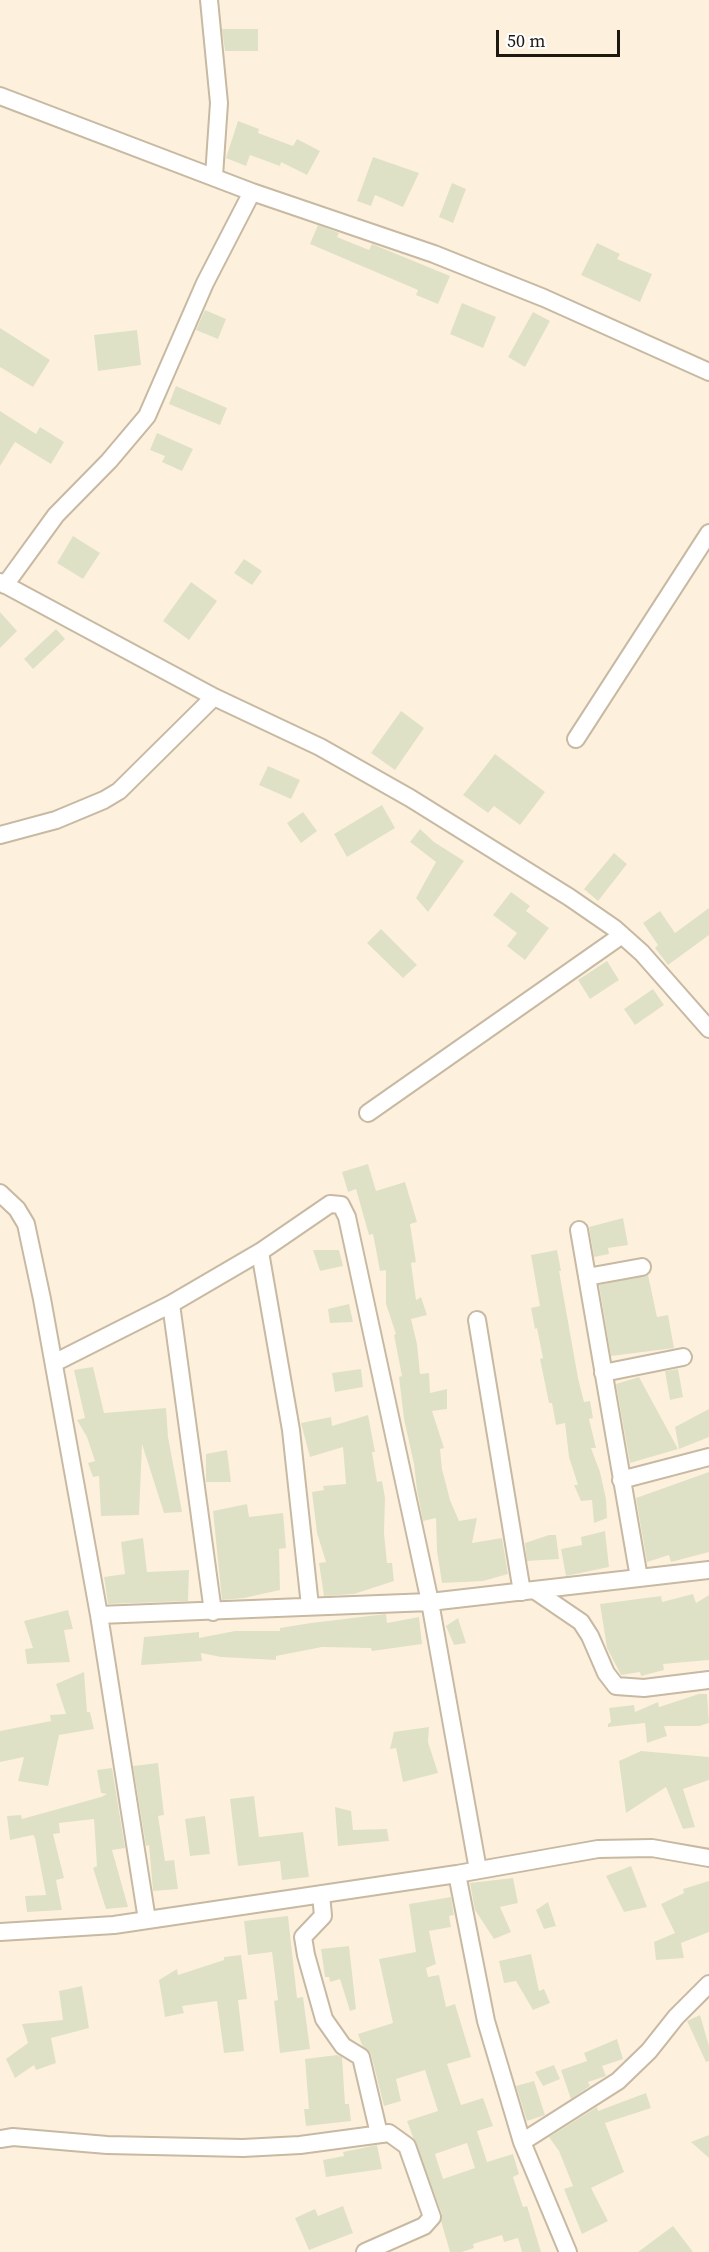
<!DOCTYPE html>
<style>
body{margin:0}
#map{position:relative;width:709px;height:2252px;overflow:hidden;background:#fdf1de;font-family:"Source Serif 4",serif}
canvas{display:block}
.scale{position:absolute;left:496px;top:30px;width:124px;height:27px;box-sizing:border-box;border:3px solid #1d1810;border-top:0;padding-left:8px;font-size:18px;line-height:21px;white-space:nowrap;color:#1d1810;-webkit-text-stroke:4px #fff;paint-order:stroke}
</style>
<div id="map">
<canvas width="709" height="2252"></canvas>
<div class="scale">50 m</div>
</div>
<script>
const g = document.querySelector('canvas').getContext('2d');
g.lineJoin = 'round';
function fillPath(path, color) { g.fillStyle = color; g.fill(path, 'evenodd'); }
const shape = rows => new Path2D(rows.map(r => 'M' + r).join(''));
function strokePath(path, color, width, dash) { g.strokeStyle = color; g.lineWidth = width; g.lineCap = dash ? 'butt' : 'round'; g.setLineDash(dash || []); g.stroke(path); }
const building = shape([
 [222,29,258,29,258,51,225,51],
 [238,121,259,129,258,133,293,146,297,139,320,151,307,175,281,162,280,166,250,155,246,166,226,158],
 [373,157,419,173,403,207,375,195,371,206,357,201],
 [452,183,466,189,453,223,439,217],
 [318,225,339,233,337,237,369,250,372,244,450,276,438,304,416,295,418,290,310,244],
 [597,243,620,254,617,259,652,274,640,302,581,275],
 [462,303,496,317,483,348,450,334],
 [205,310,226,319,218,339,196,330],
 [533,312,550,321,525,367,508,357],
 [0,328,50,360,33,387,0,367],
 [137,330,141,365,98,371,94,335],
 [176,386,227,408,220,425,169,404],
 [0,411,36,434,40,427,64,442,51,464,15,442,0,466],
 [157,433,193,449,182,471,162,462,165,456,150,450],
 [73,536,100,553,83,579,57,563],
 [244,559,262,571,252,585,234,573],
 [191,582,217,601,189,640,163,621],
 [0,612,17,631,0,648],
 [56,629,65,639,33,669,24,659],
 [401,711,424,728,395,770,371,753],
 [495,754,545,792,520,825,494,806,488,813,463,795],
 [268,766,300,780,291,799,259,785],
 [382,805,395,828,347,857,334,834],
 [303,812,317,831,301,843,287,823],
 [420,829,434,842,464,861,428,912,416,898,436,862,410,842],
 [614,853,627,864,598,901,584,889],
 [511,892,530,906,526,911,549,928,525,960,507,946,517,933,493,915],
 [709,908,709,935,668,965,655,948,658,945,643,923,660,911,675,933],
 [381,929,417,965,403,978,367,943],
 [607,961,619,980,590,999,578,980],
 [653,989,664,1005,635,1025,624,1009],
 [368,1164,376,1191,405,1182,417,1222,410,1224,416,1262,411,1263,416,1300,421,1297,427,1315,411,1319,417,1344,420,1374,429,1373,430,1393,447,1389,447,1409,432,1411,444,1448,440,1449,442,1469,450,1500,459,1521,477,1518,472,1543,502,1538,508,1574,483,1581,442,1583,437,1551,436,1518,423,1521,417,1490,414,1464,404,1419,399,1377,402,1376,394,1335,396,1334,386,1304,386,1270,380,1271,373,1234,369,1235,356,1189,348,1192,342,1172],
 [623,1218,628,1245,608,1248,609,1254,594,1257,589,1227],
 [313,1250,339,1250,343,1266,320,1271],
 [557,1250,561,1271,559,1271,578,1378,584,1402,590,1401,593,1418,589,1419,596,1448,591,1448,600,1472,606,1499,607,1518,594,1523,592,1500,581,1501,574,1485,578,1485,569,1457,565,1423,556,1425,552,1403,549,1403,540,1359,543,1358,537,1328,535,1329,531,1308,540,1306,531,1255],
 [648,1275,657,1317,668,1315,674,1348,611,1356,599,1285],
 [349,1304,353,1322,330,1323,328,1309],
 [93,1367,104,1413,166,1408,168,1437,182,1512,164,1513,142,1444,139,1515,101,1516,99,1476,93,1477,88,1463,95,1461,87,1437,77,1420,85,1418,74,1370],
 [361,1369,363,1387,335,1392,332,1373],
 [678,1369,683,1397,670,1400,665,1371],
 [639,1377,678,1449,630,1463,616,1384],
 [709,1409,709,1437,679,1449,675,1427],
 [368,1415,375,1452,372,1452,377,1482,382,1481,385,1498,384,1533,387,1563,392,1563,394,1581,354,1594,324,1596,319,1563,326,1562,317,1533,312,1492,324,1490,323,1486,346,1484,343,1447,310,1457,301,1423,331,1417,332,1426],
 [227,1450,231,1482,206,1482,206,1454],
 [709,1472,709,1552,671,1562,669,1555,647,1562,636,1498],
 [247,1504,249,1517,283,1513,286,1548,279,1549,280,1590,244,1598,222,1600,213,1511],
 [605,1531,609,1567,566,1576,561,1549,582,1545,581,1537],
 [549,1535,556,1535,559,1559,527,1561,525,1543],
 [143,1538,147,1572,189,1570,188,1601,108,1604,104,1577,125,1574,121,1542],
 [693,1594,696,1603,709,1595,709,1660,663,1664,664,1670,641,1676,640,1672,621,1675,607,1648,600,1604,661,1596,662,1602],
 [68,1610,73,1629,64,1630,70,1662,27,1664,25,1649,33,1648,24,1621],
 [386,1614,387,1623,419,1617,422,1644,372,1651,371,1648,322,1647,276,1656,276,1660,221,1657,201,1653,202,1661,141,1665,144,1637,199,1632,199,1638,235,1631,280,1631,280,1628,311,1623],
 [458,1618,466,1643,454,1645,446,1626],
 [84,1672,87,1712,90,1712,94,1729,59,1735,48,1786,18,1781,24,1757,0,1762,0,1731,51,1721,50,1715,66,1714,56,1684],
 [699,1694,707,1694,709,1723,699,1726,664,1726,667,1736,647,1743,645,1723,608,1727,608,1724,611,1722,609,1708,634,1705,635,1712,658,1702,659,1707],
 [429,1727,428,1742,438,1773,403,1782,396,1748,390,1749,394,1732],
 [641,1751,709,1757,709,1780,683,1789,695,1827,683,1829,666,1787,626,1813,619,1761],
 [158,1763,164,1815,158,1816,165,1861,174,1860,178,1889,153,1891,149,1845,146,1846,133,1766],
 [112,1768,125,1848,112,1850,128,1907,106,1909,93,1868,97,1866,94,1819,59,1823,60,1833,53,1834,64,1878,56,1880,62,1910,27,1912,25,1896,46,1895,35,1838,33,1835,10,1840,7,1816,21,1815,22,1819,101,1797,107,1794,101,1793,97,1770],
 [254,1796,259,1837,303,1832,309,1877,282,1880,280,1861,238,1866,230,1799],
 [335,1807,351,1811,353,1830,387,1829,389,1841,338,1846],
 [205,1816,210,1854,190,1856,185,1819],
 [631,1866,647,1907,624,1912,606,1876],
 [513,1878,518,1903,500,1907,511,1932,494,1939,475,1910,470,1883],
 [709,1881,709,1932,681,1943,684,1958,656,1960,654,1942,675,1933,661,1904,684,1893,683,1889],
 [451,1897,454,1915,449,1916,451,1927,429,1931,436,1964,426,1968,428,1977,439,1975,446,2007,455,2004,471,2057,447,2064,461,2105,483,2098,493,2126,477,2131,487,2162,513,2154,519,2174,513,2177,523,2207,527,2206,541,2252,522,2252,518,2238,504,2242,502,2235,473,2244,474,2248,462,2252,450,2252,441,2221,442,2214,407,2121,438,2111,425,2070,396,2079,401,2101,384,2106,371,2054,362,2045,358,2034,393,2023,379,1959,416,1952,409,1904],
 [467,2143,475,2168,443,2179,435,2154],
 [548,1902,556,1926,544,1929,536,1910],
 [288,1916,297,1998,303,1997,310,2049,280,2053,274,2001,278,2000,272,1952,248,1955,244,1921],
 [349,1946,356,2009,350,2011,340,1979,330,1982,329,1977,325,1977,321,1949],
 [531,1954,539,1991,544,1989,550,2003,533,2010,516,1981,504,1983,499,1961],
 [241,1955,247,1999,238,2000,244,2051,224,2053,217,2001,182,2006,184,2013,165,2017,159,1980,177,1969,178,1975,224,1960,224,1957],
 [82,1986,89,2028,51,2038,56,2063,36,2070,34,2065,15,2078,6,2059,28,2043,22,2024,63,2020,59,1991],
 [700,2015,709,2046,709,2061,706,2062,687,2021],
 [617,2039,623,2059,602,2066,606,2076,588,2082,590,2086,571,2099,561,2070,587,2061,584,2053],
 [337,2055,342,2057,345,2104,349,2104,351,2121,306,2126,304,2109,309,2109,305,2059],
 [554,2065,560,2079,543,2086,535,2072],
 [534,2081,545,2115,527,2121,516,2086],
 [646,2093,651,2108,605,2123,624,2172,591,2188,608,2221,582,2234,564,2189,573,2186,559,2151,549,2137,597,2107,598,2111],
 [709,2135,709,2158,691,2142],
 [377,2145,382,2169,326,2177,323,2160,344,2156,343,2152],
 [343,2206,353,2233,309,2250,295,2218,315,2209,318,2216],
 [673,2226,693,2252,638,2252]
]);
const street = shape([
 [209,0,219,103,214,176],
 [0,96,252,192],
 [0,582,214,697,320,747,410,798,569,897,614,928,642,953,709,1029],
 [5,585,56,515,109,461,147,416,205,283,252,192,434,254,544,298,709,372],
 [576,739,709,533],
 [0,835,56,820,104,800,119,791,214,697],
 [368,1113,622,935],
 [0,1193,17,1209,26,1224,42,1299,99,1615,147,1920],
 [579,1230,639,1578,709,1570],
 [260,1252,291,1430,310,1606],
 [587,1277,642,1267],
 [171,1304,213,1612],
 [477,1320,522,1592],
 [54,1363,171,1304,260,1252,330,1204,341,1205,347,1217,430,1602,478,1870],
 [603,1373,683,1357],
 [621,1480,709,1457],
 [534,1590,639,1578],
 [99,1615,430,1602,534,1590,581,1622,590,1636,606,1673,616,1686,644,1688,709,1680],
 [457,1874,486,2021,522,2142,568,2252],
 [321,1894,323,1916,303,1937,306,1955,324,2019,343,2046,361,2057,379,2134],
 [0,1932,114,1925,457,1874,598,1849,652,1848,709,1858],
 [0,2139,13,2137,107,2145,243,2148,300,2145,389,2133,407,2146,432,2217,424,2226,365,2252],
 [522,2142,618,2081,649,2051,676,2017,709,1984]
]);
fillPath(building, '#dfe1c6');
strokePath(street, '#c7b9a2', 20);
strokePath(street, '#fff', 16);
</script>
